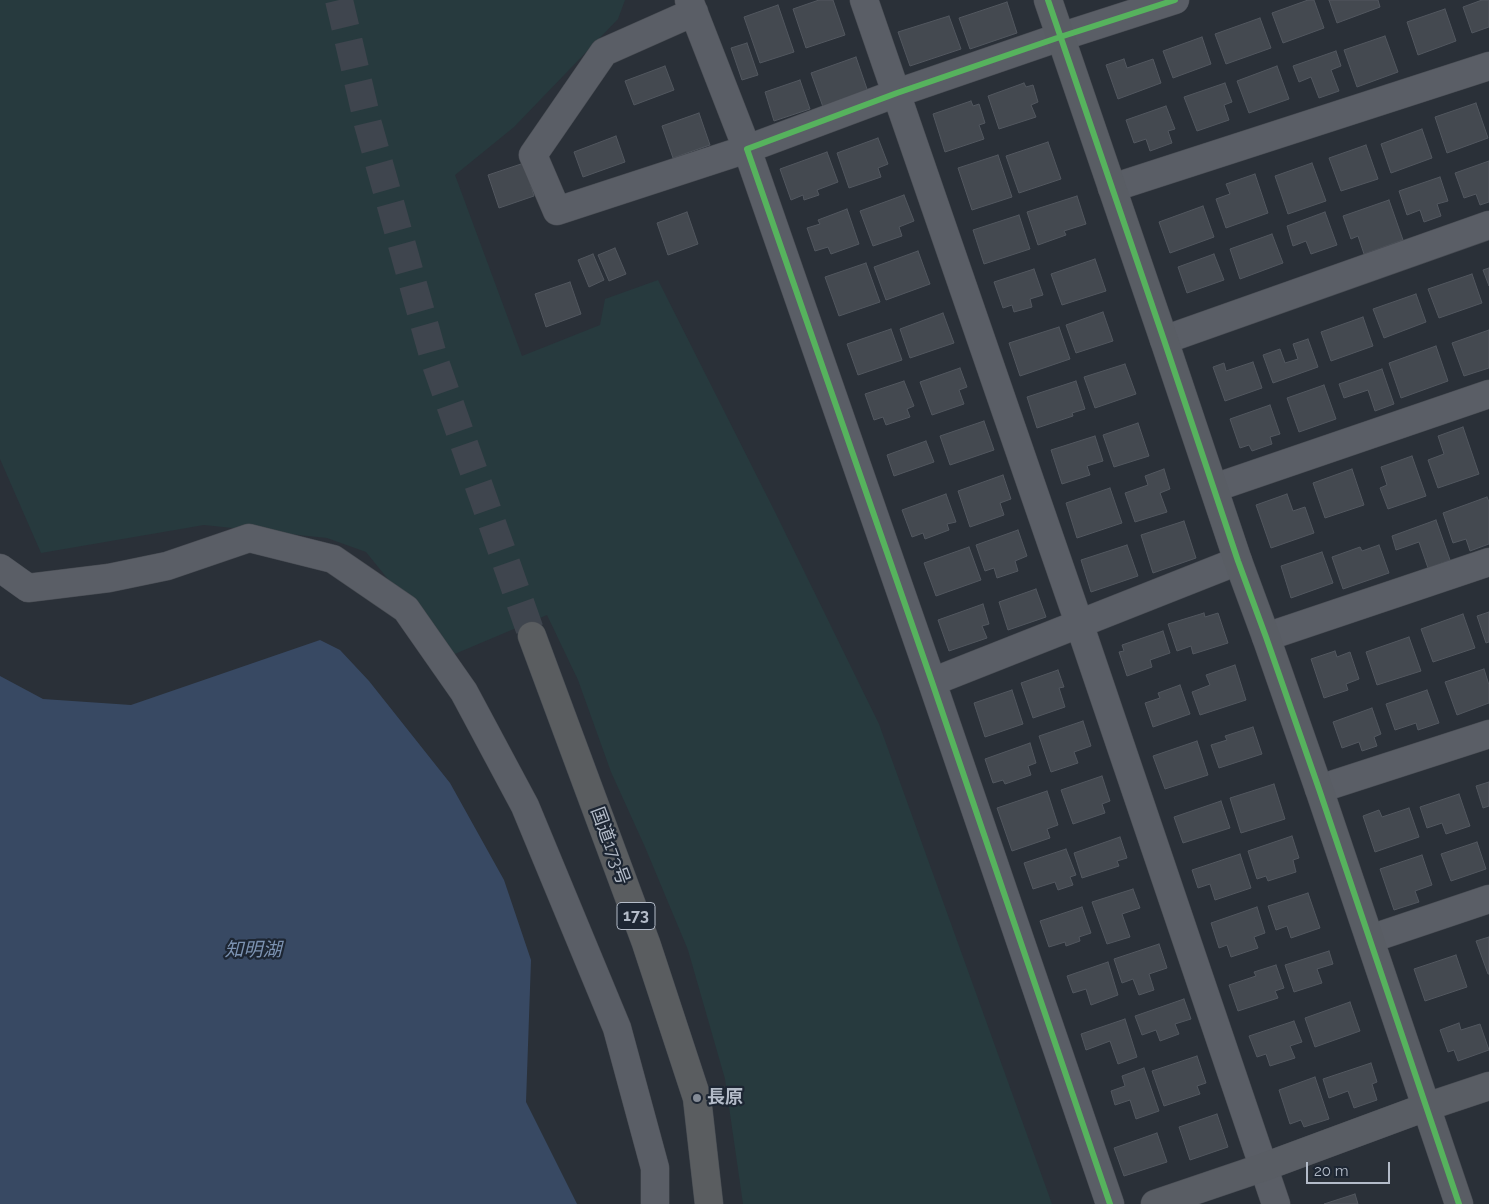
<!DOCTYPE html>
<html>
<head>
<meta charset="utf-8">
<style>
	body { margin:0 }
	#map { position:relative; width:1489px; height:1204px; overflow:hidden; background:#2a3038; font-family:Raleway,sans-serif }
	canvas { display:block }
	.scale { position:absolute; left:1306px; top:1162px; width:84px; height:22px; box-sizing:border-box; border:2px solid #b4bcc9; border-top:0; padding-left:6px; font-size:15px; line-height:18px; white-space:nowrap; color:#b4bcc9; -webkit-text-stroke:4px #1d2633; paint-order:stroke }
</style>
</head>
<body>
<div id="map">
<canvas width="1489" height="1204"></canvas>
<div class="scale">20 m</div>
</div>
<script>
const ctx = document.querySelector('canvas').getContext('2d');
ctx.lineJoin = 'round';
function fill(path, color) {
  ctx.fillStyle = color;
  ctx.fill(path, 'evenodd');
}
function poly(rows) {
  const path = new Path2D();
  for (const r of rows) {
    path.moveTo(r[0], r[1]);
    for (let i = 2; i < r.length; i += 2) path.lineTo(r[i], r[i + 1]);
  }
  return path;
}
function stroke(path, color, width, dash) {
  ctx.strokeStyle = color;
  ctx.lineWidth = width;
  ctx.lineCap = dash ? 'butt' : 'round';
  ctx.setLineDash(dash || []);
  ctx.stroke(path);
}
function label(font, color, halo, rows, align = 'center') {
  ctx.font = font + ' Raleway,"Noto Sans JP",sans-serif';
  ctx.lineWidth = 4.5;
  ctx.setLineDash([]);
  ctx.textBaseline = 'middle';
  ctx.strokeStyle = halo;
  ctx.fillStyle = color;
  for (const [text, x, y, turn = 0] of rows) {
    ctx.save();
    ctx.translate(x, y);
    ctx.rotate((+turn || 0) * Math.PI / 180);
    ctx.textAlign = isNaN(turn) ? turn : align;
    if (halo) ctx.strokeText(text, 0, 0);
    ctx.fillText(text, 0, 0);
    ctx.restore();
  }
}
const green = poly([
	[0,0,625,0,618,19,514,127,455,175,522,356,600,325,605,299,658,280,776,514,879,724,1052,1204,743,1204,725,1079,688,950,645,847,611,772,578,680,547,615,450,656,366,552,327,538,204,525,41,553,0,459]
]);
const water = poly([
	[320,640,340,650,369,681,450,783,504,880,531,960,526,1102,577,1204,0,1204,0,676,43,699,131,705]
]);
const building = poly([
	[819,0,833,0,845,35,806,48,793,9,819,0],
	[1308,0,1314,0,1324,28,1283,43,1272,13,1308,0],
	[1329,0,1378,0,1380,7,1337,23,1329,0],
	[1482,0,1489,0,1489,27,1472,33,1463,7,1482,0],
	[1007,2,1017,33,970,49,959,18,1007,2],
	[778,5,794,52,760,63,744,17,778,5],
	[1445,9,1456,41,1418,55,1407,22,1445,9],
	[949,16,961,49,910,66,898,32,949,16],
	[1260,18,1271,48,1226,64,1215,34,1260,18],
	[1385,36,1398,72,1357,87,1344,50,1385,36],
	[1202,37,1211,64,1173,78,1163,51,1202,37],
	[747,43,758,75,742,80,731,48,747,43],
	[1336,51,1341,66,1331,70,1339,91,1319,98,1311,77,1299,82,1293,66,1336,51],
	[856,57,868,92,823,107,811,73,856,57],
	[1124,59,1127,68,1153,59,1161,83,1118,99,1106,65,1124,59],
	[665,66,674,90,634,105,625,81,665,66],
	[1277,66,1289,99,1249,113,1237,81,1277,66],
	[800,80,810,109,774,121,765,92,800,80],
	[1024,83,1026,87,1033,85,1038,102,1031,105,1036,117,999,129,988,96,1024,83],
	[1225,83,1232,102,1224,105,1229,120,1197,131,1184,97,1225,83],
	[971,101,973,106,979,104,985,123,979,125,984,139,945,152,933,114,971,101],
	[1476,103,1488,138,1447,153,1435,117,1476,103],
	[1166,106,1175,129,1168,131,1172,143,1150,151,1146,139,1134,143,1126,120,1166,106],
	[699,113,710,145,673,158,662,126,699,113],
	[1422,129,1432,158,1391,173,1381,144,1422,129],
	[616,136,625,162,583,177,574,152,616,136],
	[878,138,888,164,878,168,881,177,849,188,837,153,878,138],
	[1048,142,1061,179,1019,193,1006,156,1048,142],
	[1366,145,1378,179,1341,191,1329,158,1366,145],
	[827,152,838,182,817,190,819,195,804,200,803,195,791,200,780,169,827,152],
	[998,155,1012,197,972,210,958,168,998,155],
	[1489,161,1489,202,1480,205,1476,194,1464,198,1455,173,1489,161],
	[524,163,534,196,499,208,488,175,524,163],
	[1312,163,1326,201,1288,214,1275,176,1312,163],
	[1255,174,1268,213,1226,228,1216,199,1230,194,1226,184,1255,174],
	[1440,177,1448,201,1437,204,1441,216,1424,222,1420,210,1407,215,1399,191,1440,177],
	[904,195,914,221,899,227,902,236,873,246,860,211,904,195],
	[1077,196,1086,224,1064,231,1066,235,1038,245,1027,212,1077,196],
	[1389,200,1403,240,1364,254,1358,236,1351,239,1343,216,1389,200],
	[1203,206,1214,237,1170,253,1159,222,1203,206],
	[847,209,859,244,831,254,828,247,815,251,807,228,820,224,818,220,847,209],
	[687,212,698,244,668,255,657,223,687,212],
	[1325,212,1337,245,1311,254,1306,241,1293,246,1287,226,1325,212],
	[1019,215,1030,249,984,264,973,230,1019,215],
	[1272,234,1283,263,1240,279,1230,249,1272,234],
	[615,248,626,274,609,281,598,255,615,248],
	[918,251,930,284,886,300,874,267,918,251],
	[593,254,604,280,589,287,578,260,593,254],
	[1214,254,1224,280,1187,293,1178,267,1214,254],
	[1095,259,1106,291,1062,305,1051,274,1095,259],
	[866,263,880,302,839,316,825,277,866,263],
	[1489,268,1489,286,1483,270,1489,268],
	[1034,269,1043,295,1030,299,1032,307,1014,312,1012,305,1003,308,994,282,1034,269],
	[1472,274,1482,303,1439,318,1428,289,1472,274],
	[570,282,581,314,546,327,535,294,570,282],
	[1416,294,1426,322,1384,338,1373,309,1416,294],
	[1103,312,1113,341,1076,353,1066,325,1103,312],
	[943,313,954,343,910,358,900,329,943,313],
	[1363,317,1373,346,1331,361,1321,332,1363,317],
	[1059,327,1070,359,1020,376,1009,343,1059,327],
	[891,329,902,360,858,375,847,344,891,329],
	[1489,330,1489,368,1464,376,1452,343,1489,330],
	[1308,339,1318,367,1273,383,1263,355,1280,349,1285,363,1298,359,1293,344,1308,339],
	[1436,346,1448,381,1401,398,1389,363,1436,346],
	[1253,362,1262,388,1225,401,1213,367,1224,363,1226,371,1253,362],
	[1125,364,1136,394,1095,408,1084,377,1125,364],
	[960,368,967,387,959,390,964,404,932,415,920,382,960,368],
	[1382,369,1394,404,1375,411,1368,390,1344,398,1339,384,1382,369],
	[904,381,914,406,907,409,910,417,886,425,883,417,874,420,865,394,904,381],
	[1076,381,1085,409,1072,413,1073,416,1037,428,1027,397,1076,381],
	[1324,385,1336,419,1299,432,1287,398,1324,385],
	[1270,405,1280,434,1270,437,1272,444,1252,451,1249,445,1240,448,1230,419,1270,405],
	[984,421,994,450,950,465,940,436,984,421],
	[1138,423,1149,456,1114,467,1103,435,1138,423],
	[1463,427,1479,474,1438,488,1428,460,1444,454,1438,436,1463,427],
	[1095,436,1103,461,1087,466,1090,475,1062,484,1051,450,1095,436],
	[926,441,934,462,894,476,887,455,926,441],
	[1412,456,1426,496,1388,509,1380,488,1387,485,1381,467,1412,456],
	[1164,469,1170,489,1160,493,1167,512,1135,522,1125,493,1148,485,1145,476,1164,469],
	[1352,469,1364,505,1325,518,1313,483,1352,469],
	[1003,475,1011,499,1000,503,1004,515,970,527,958,491,1003,475],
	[1110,488,1122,523,1077,538,1066,503,1110,488],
	[946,494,956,522,947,524,949,530,925,539,923,533,912,537,902,510,946,494],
	[1287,494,1293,511,1305,507,1314,533,1271,548,1256,505,1287,494],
	[1487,497,1489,502,1489,544,1470,551,1466,539,1453,543,1443,513,1487,497],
	[1436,520,1450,560,1428,568,1419,542,1396,550,1392,536,1436,520],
	[1184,521,1196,558,1153,573,1141,535,1184,521],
	[1018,530,1027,556,1015,561,1018,571,997,578,994,568,985,571,976,545,1018,530],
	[1127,545,1138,576,1091,592,1081,560,1127,545],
	[1379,545,1389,573,1343,589,1332,557,1360,547,1362,551,1379,545],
	[969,547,981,580,936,596,924,563,969,547],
	[1322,552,1333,583,1291,598,1281,566,1322,552],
	[1036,589,1046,617,1008,630,999,602,1036,589],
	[983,604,989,624,982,626,987,638,949,651,938,620,983,604],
	[1489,612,1489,642,1486,643,1477,616,1489,612],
	[1204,613,1205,617,1218,613,1228,643,1193,654,1191,646,1177,651,1168,624,1204,613],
	[1463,614,1475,648,1433,662,1421,629,1463,614],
	[1163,631,1170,653,1150,660,1152,667,1127,676,1119,652,1124,651,1122,645,1163,631],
	[1409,637,1421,671,1377,685,1366,652,1409,637],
	[1335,651,1337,657,1350,652,1359,679,1346,684,1348,690,1324,698,1311,659,1335,651],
	[1235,665,1246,700,1200,715,1192,692,1210,685,1206,675,1235,665],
	[1484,669,1489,685,1489,703,1457,715,1445,682,1484,669],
	[1058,670,1064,687,1059,688,1065,707,1033,718,1021,683,1058,670],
	[1180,685,1190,714,1153,727,1145,703,1160,698,1158,693,1180,685],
	[1012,690,1023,724,985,737,974,703,1012,690],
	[1427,690,1439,723,1418,730,1416,723,1395,730,1386,704,1427,690],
	[1372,708,1381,734,1374,737,1377,746,1362,751,1359,742,1342,748,1333,722,1372,708],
	[1083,721,1091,746,1074,752,1078,763,1051,772,1039,736,1083,721],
	[1253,727,1262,754,1219,768,1211,745,1227,740,1225,736,1253,727],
	[1197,741,1208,775,1165,789,1153,756,1197,741],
	[1030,743,1036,763,1028,766,1031,775,1005,784,1003,780,993,783,985,759,1030,743],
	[1102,776,1110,801,1102,804,1105,813,1073,824,1061,790,1102,776],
	[1489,782,1489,806,1483,808,1476,786,1489,782],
	[1274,784,1285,819,1241,833,1230,798,1274,784],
	[1047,791,1058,825,1047,829,1050,838,1012,851,997,808,1047,791],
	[1459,794,1470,826,1446,834,1442,823,1427,828,1420,807,1459,794],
	[1221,801,1230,828,1183,843,1174,817,1221,801],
	[1409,808,1419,837,1375,852,1363,816,1379,810,1382,817,1409,808],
	[1292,836,1299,858,1293,860,1296,872,1268,881,1266,876,1257,879,1248,851,1292,836],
	[1120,837,1127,858,1117,861,1119,866,1082,878,1074,853,1120,837],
	[1477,842,1486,869,1451,881,1441,854,1477,842],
	[1066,849,1076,875,1070,877,1073,885,1058,890,1055,882,1033,889,1024,863,1066,849],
	[1240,854,1251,888,1215,900,1210,884,1198,888,1192,870,1240,854],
	[1422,855,1432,885,1415,891,1419,902,1394,910,1380,869,1422,855],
	[1133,889,1140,908,1122,914,1130,937,1107,944,1092,902,1133,889],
	[1308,893,1320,928,1291,938,1287,926,1276,930,1268,906,1308,893],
	[1082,907,1091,933,1079,937,1080,941,1066,946,1065,942,1049,947,1040,921,1082,907],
	[1257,907,1265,933,1254,937,1258,948,1231,957,1227,945,1219,948,1211,923,1257,907],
	[1489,937,1489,974,1488,974,1476,941,1489,937],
	[1159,944,1167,968,1149,974,1154,990,1139,995,1133,979,1122,983,1114,959,1159,944],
	[1329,951,1333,964,1317,969,1322,983,1294,992,1285,965,1329,951],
	[1456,955,1467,987,1425,1001,1414,969,1456,955],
	[1108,962,1118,995,1091,1005,1086,989,1073,993,1067,976,1108,962],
	[1276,965,1284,988,1275,991,1278,998,1238,1011,1229,985,1256,976,1254,972,1276,965],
	[1184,999,1191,1019,1175,1024,1179,1034,1160,1041,1156,1030,1142,1035,1135,1016,1184,999],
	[1350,1002,1360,1031,1315,1047,1305,1018,1350,1002],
	[1125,1019,1137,1057,1118,1064,1110,1041,1086,1050,1081,1034,1125,1019],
	[1294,1021,1302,1042,1290,1046,1295,1058,1270,1066,1266,1054,1257,1057,1249,1036,1294,1021],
	[1459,1023,1461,1030,1480,1024,1489,1050,1458,1061,1454,1050,1448,1052,1440,1030,1459,1023],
	[1197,1056,1206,1083,1197,1086,1200,1094,1164,1106,1152,1071,1197,1056],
	[1371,1063,1377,1082,1372,1084,1377,1100,1354,1108,1348,1091,1329,1098,1323,1079,1371,1063],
	[1144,1068,1159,1111,1136,1119,1130,1100,1115,1105,1111,1091,1125,1086,1122,1076,1144,1068],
	[1315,1077,1329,1119,1304,1127,1301,1120,1290,1124,1279,1090,1315,1077],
	[1217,1114,1228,1147,1190,1160,1179,1127,1217,1114],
	[1157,1133,1167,1162,1124,1176,1114,1148,1157,1133],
	[1355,1194,1358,1204,1324,1204,1355,1194]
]);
const highwayTunnel = poly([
	[339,0,368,124,434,359,532,636]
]);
const street = poly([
	[689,0,747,149,557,211,533,155,604,52,694,12],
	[864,0,1079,623,1276,1204],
	[1112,188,1489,66],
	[1164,340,1489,225],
	[1214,488,1489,394],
	[0,568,28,588,109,578,167,566,249,538,333,559,406,609,464,692,525,806,617,1028,655,1168,655,1204],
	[1266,637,1489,562],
	[932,682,1238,561],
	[1319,789,1489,734],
	[1370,939,1489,899],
	[1110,1204,932,682,747,149,897,93,1060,37,1175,0]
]);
const secondary = poly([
	[1048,0,1164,340,1238,561,1266,637,1319,789,1459,1204],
	[1155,1204,1264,1167,1426,1107,1489,1086]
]);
const highway = poly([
	[532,636,646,943,697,1098,709,1204]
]);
const cycleway = poly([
	[1048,0,1164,340,1238,561,1266,637,1319,789,1459,1204],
	[1110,1204,932,682,747,149,897,93,1060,37,1175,0]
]);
const markers = [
	[697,1098,5,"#848b96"]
];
const shields = [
	[636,916,38]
];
const shieldNames = [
	["173",636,916]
];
const streetNames = [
	["国道173号",610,846,70]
];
const poiNames = [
	["長原",707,1098]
];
const waterNames = [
	["知明湖",253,950]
];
fill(green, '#273a3e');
fill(water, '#384963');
fill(building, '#444950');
stroke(building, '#52575f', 1);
stroke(highwayTunnel, '#3f454e', 28, [28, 14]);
stroke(street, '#484c53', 29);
stroke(secondary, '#484c53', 29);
stroke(highway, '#474c53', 29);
stroke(street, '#5a5e66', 28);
stroke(secondary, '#595d64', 28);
stroke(highway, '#5a5d60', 28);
stroke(cycleway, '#56b35d', 6);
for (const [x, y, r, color] of markers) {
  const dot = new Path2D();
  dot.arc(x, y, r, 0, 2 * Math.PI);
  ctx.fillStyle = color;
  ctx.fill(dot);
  stroke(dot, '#1d2633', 2);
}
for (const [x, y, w] of shields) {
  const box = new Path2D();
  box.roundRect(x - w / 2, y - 13.5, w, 27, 4);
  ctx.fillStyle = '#1d2633';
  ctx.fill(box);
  stroke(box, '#b4bcc9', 1);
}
label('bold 16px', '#b4bcc9', null, shieldNames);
label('18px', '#b4bcc9', '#1d2633', streetNames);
label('bold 18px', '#b4bcc9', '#1d2633', poiNames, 'left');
label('italic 19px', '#7c92b1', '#1d2633', waterNames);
</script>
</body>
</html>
